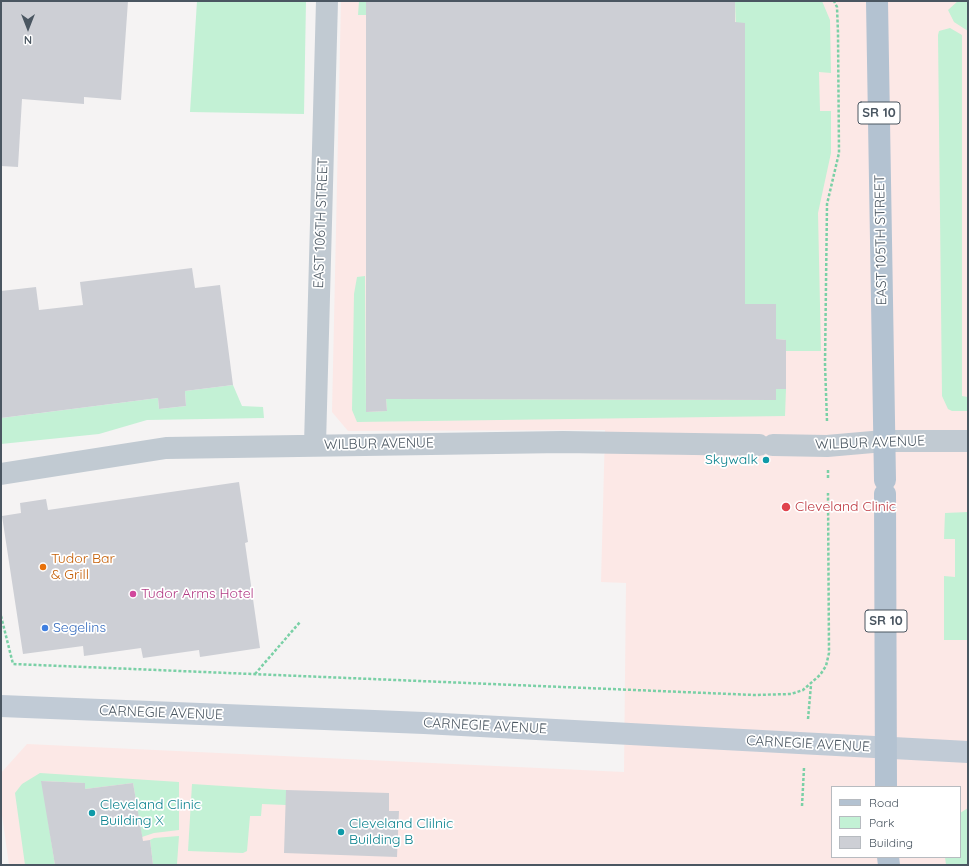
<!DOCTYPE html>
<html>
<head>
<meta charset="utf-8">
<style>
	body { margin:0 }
	#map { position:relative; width:969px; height:866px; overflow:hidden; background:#f5f3f3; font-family:Quicksand,sans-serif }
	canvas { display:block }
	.frame { position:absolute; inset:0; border:2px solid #4a5661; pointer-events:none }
	.legend { position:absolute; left:831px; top:786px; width:130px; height:72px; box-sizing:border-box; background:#fff; border:1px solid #b7bbc0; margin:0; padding:5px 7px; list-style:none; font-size:12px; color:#4a5661 }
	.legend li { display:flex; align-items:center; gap:8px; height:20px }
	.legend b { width:20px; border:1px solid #b7bbc0 }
	.north { position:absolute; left:8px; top:8px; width:40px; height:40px; -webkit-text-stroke:3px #fff; paint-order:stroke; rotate:180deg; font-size:11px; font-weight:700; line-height:16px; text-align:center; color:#4a5661 }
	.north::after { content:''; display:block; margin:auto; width:14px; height:18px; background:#4a5661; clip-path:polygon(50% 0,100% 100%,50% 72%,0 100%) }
</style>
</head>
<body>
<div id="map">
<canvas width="969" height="866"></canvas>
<div class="frame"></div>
<ul class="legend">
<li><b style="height:5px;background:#b3c2d1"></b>Road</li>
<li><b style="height:11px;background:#c3f1d5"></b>Park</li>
<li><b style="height:11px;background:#cdcfd5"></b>Building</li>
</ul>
<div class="north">N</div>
</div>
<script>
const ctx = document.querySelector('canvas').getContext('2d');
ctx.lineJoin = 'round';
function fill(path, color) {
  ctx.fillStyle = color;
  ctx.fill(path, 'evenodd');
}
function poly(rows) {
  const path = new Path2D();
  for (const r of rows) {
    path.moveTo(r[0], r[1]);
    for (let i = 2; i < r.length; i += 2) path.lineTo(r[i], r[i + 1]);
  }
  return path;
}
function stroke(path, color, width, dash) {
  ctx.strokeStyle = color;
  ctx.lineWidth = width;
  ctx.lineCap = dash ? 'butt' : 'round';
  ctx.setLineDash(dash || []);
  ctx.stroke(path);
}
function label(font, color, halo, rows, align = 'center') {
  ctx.font = font + ' Quicksand,sans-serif';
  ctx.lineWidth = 3.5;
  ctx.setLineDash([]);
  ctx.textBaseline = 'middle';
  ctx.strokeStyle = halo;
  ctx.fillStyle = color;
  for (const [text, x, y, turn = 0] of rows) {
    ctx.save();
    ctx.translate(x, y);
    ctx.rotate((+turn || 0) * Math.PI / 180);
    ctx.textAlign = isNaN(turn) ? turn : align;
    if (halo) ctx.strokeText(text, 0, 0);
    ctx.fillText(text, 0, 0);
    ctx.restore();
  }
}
const medical = poly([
	[341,1,968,1,968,865,9,865,1,808,1,773,27,744,624,772,626,583,601,582,605,430,348,431,332,412],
	[832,787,960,787,960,857,832,857]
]);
const green = poly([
	[197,1,306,1,304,114,190,112],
	[359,1,366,1,366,15,358,15],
	[735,1,822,1,830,20,831,73,819,72,820,111,831,111,831,153,818,213,821,351,786,351,786,340,776,339,776,304,745,304],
	[958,1,968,1,968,31,954,22,948,10],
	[950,28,962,35,962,396,968,397,968,411,952,411,948,409,942,396,938,35,939,31],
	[365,276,366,412,387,411,386,399,776,400,776,389,786,389,785,416,357,422,352,410,354,294,357,277],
	[233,385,242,406,263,407,264,418,147,420,99,434,1,444,1,418,158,398,159,409,186,406,185,391],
	[968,512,968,640,944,640,944,576,955,577,955,539,944,539,945,513],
	[40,773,179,782,179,830,154,833,142,837,133,783,85,789,84,783,42,781,55,865,25,865,15,793,22,784],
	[192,784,286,790,286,805,262,804,261,816,250,816,247,851,243,853,188,851],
	[968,808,968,865,946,865,945,857,960,857,960,813],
	[179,836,177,864,153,865,150,840,154,838]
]);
const building = poly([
	[1,1,128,1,121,100,84,97,84,104,22,99,18,167,1,166],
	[366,1,735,1,735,22,745,23,745,304,776,304,776,339,786,340,786,389,776,389,776,400,386,399,387,411,366,412],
	[192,268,195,288,220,285,233,385,185,391,186,406,159,409,158,398,1,418,1,291,36,287,39,310,83,305,80,282],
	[239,482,248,542,245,543,260,648,200,657,199,650,143,658,141,648,84,656,83,646,23,654,2,516,21,513,20,503,46,499,48,510],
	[41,781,85,783,85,789,133,783,143,841,150,840,153,865,55,865],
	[286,790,389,793,389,811,399,811,397,857,284,853]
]);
const path = poly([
	[827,421,825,364,827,204,839,153,838,33,837,7,834,1],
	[828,470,828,479],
	[1,616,13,664,754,695,791,694,803,690,820,675,826,666,829,653,828,493],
	[255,674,300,622],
	[808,719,811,685],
	[802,806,804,768]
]);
const street = poly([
	[315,444,327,1],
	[773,445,827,446,884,441,968,441],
	[1,474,166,448,563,442,759,445]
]);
const secondary = poly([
	[1,706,424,723,968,752]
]);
const primary = poly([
	[877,1,885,480],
	[885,494,886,787],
	[888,857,889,865]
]);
const markers = [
	[766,460,4,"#0f9aa8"],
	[786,507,5,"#e0444e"],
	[43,567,4,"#e8710a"],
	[133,594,4,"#d1479c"],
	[45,628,4,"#3f7fe0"],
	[92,813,4,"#0f9aa8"],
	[341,832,4,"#0f9aa8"]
];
const shields = [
	[879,113,42],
	[886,621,42]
];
const shieldNames = [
	["SR 10",879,113],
	["SR 10",886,621]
];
const streetNames = [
	["EAST 106TH STREET",321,223,-88],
	["EAST 105TH STREET",881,240,-91],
	["WILBUR AVENUE",870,443,-2],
	["WILBUR AVENUE",379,444,-1],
	["CARNEGIE AVENUE",161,713,2],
	["CARNEGIE AVENUE",485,726,3],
	["CARNEGIE AVENUE",808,744,3]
];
const cultureNames = [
	["Skywalk",758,460,"right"],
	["Cleveland Clinic",100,805],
	["Building X",100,821],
	["Cleveland Clilnic",349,824],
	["Building B",349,840]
];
const healthNames = [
	["Cleveland Clinic",795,507]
];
const foodNames = [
	["Tudor Bar",51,559],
	["& Grill",51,575]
];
const hotelNames = [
	["Tudor Arms Hotel",141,594]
];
const shopNames = [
	["Segelins",53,628]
];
fill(medical, '#fce8e6');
fill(green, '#c3f1d5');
fill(building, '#cdcfd5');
stroke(path, '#7ad0a6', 2.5, [3, 2]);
stroke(street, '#c1cad2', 22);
stroke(secondary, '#c1cbd6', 22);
stroke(primary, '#b3c2d1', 22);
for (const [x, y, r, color] of markers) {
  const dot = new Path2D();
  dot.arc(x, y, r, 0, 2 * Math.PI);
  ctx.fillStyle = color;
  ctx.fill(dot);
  stroke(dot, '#fff', 1.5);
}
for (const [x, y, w] of shields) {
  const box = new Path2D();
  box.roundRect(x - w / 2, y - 11, w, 22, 3);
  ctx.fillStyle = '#fff';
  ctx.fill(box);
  stroke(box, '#4a5661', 1);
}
label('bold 13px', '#4a5661', null, shieldNames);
label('14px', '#4a5661', '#fff', streetNames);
label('14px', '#0d838f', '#fff', cultureNames, 'left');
label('14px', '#be3a42', '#fff', healthNames, 'left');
label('14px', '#c56008', '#fff', foodNames, 'left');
label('14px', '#b23c85', '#fff', hotelNames, 'left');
label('14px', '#366cbe', '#fff', shopNames, 'left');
</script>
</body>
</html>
